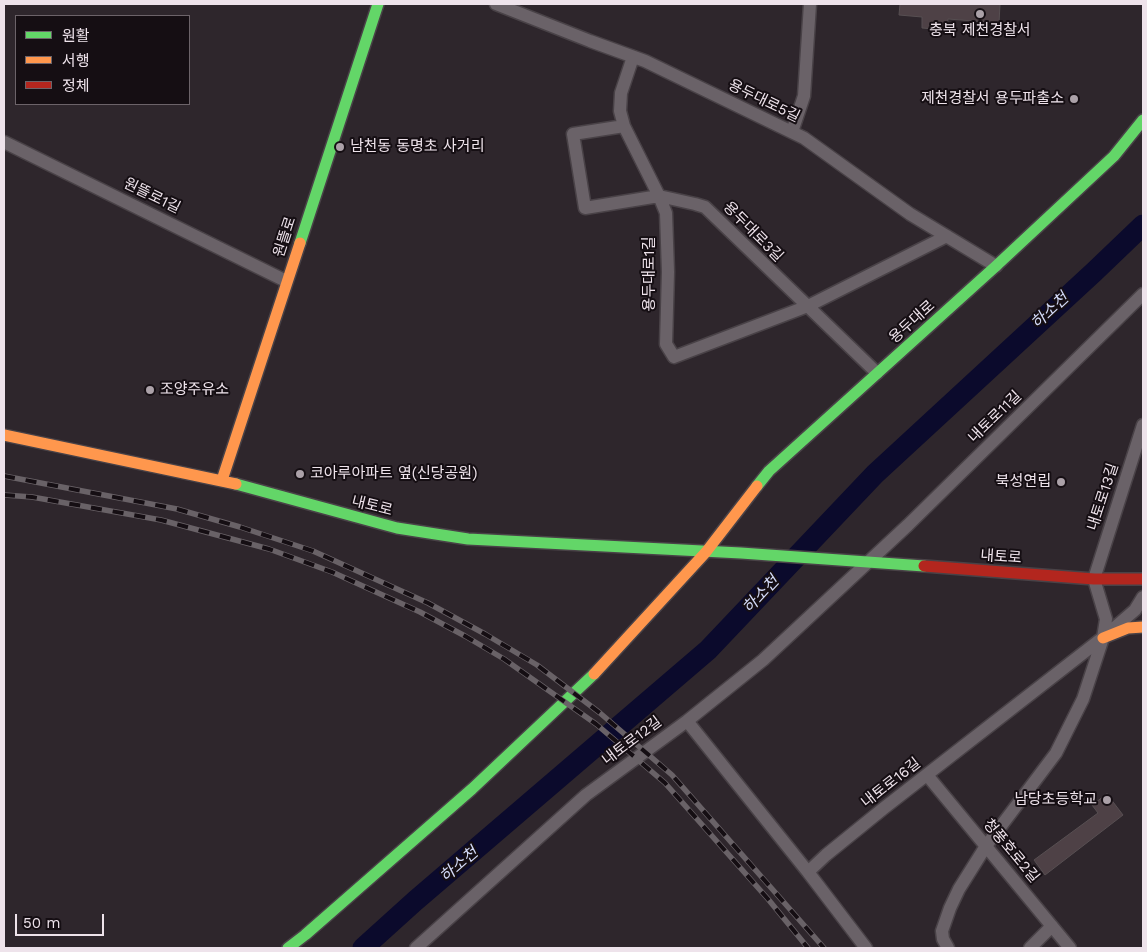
<!DOCTYPE html>
<html>
<head>
<meta charset="utf-8">
<style>
	body { margin:0 }
	#map { position:relative; width:1147px; height:952px; overflow:hidden; background:#2e262c; font-family:"Work Sans","Noto Sans KR",sans-serif }
	canvas { display:block }
	.frame { position:absolute; inset:0; border:5px solid #eee3eb; pointer-events:none }
	.legend { position:absolute; left:15px; top:15px; width:175px; height:90px; box-sizing:border-box; background:#150e13; border:1px solid #6c6369; margin:0; padding:6px 9px; list-style:none; font-size:15px; color:#eee3eb }
	.legend li { display:flex; align-items:center; gap:10px; height:25px }
	.legend b { width:25px; border:1px solid #6c6369 }
	.scale { position:absolute; left:15px; top:914px; width:89px; height:22px; box-sizing:border-box; border:2px solid #eee3eb; border-top:0; padding-left:6px; font-size:15px; line-height:18px; white-space:nowrap; color:#eee3eb; -webkit-text-stroke:4px #150e13; paint-order:stroke }
</style>
</head>
<body>
<div id="map">
<canvas width="1147" height="952"></canvas>
<div class="frame"></div>
<ul class="legend">
<li><b style="height:6px;background:#63d668"></b>원활</li>
<li><b style="height:6px;background:#ff974d"></b>서행</li>
<li><b style="height:6px;background:#b3261e"></b>정체</li>
</ul>
<div class="scale">50 m</div>
</div>
<script>
const ctx = document.querySelector('canvas').getContext('2d');
ctx.lineJoin = 'round';
function poly(rows) {
  const path = new Path2D();
  for (const r of rows) {
    path.moveTo(r[0], r[1]);
    for (let i = 2; i < r.length; i += 2) path.lineTo(r[i], r[i + 1]);
  }
  return path;
}
function stroke(path, color, width, dash) {
  ctx.strokeStyle = color;
  ctx.lineWidth = width;
  ctx.lineCap = dash ? 'butt' : 'round';
  ctx.setLineDash(dash || []);
  ctx.stroke(path);
}
function fill(path, color) {
  ctx.fillStyle = color;
  ctx.fill(path, 'evenodd');
}
function label(font, color, halo, rows, align = 'center') {
  ctx.font = font + ' "Work Sans","Noto Sans KR",sans-serif';
  ctx.lineWidth = 4;
  ctx.setLineDash([]);
  ctx.textBaseline = 'middle';
  ctx.strokeStyle = halo;
  ctx.fillStyle = color;
  for (const [text, x, y, turn = 0] of rows) {
    ctx.save();
    ctx.translate(x, y);
    ctx.rotate((+turn || 0) * Math.PI / 180);
    ctx.textAlign = isNaN(turn) ? turn : align;
    if (halo) ctx.strokeText(text, 0, 0);
    ctx.fillText(text, 0, 0);
    ctx.restore();
  }
}
const river = poly([
	[363,948,415,901,708,650,875,474,1094,272,1143,225]
]);
const building = poly([
	[900,4,1000,4,999,23,948,19,947,30,922,28,922,17,899,15,900,4],
	[1107,794,1123,815,1045,875,1034,860,1098,813,1092,805,1107,794]
]);
const street = poly([
	[496,4,590,41,645,61,804,138,910,214,996,266],
	[633,57,621,93,620,111,624,126,659,196,666,213,668,272,666,344,674,357,808,306,947,236],
	[624,126,573,134,585,208,659,196,695,204,705,207,877,373],
	[792,132,804,96,810,4],
	[4,142,286,281],
	[687,721,808,872,826,855,884,808,1105,636,1135,610,1143,597],
	[927,775,1070,948],
	[808,872,866,948],
	[416,948,586,795,687,721,763,660,908,525,1143,294],
	[948,948,943,939,942,931,950,908,959,889,986,846,1056,753,1083,699,1103,638,1106,619,1094,579,1143,425],
	[1030,948,1052,926]
]);
const fast = poly([
	[300,243,378,4],
	[236,484,397,528,468,539,741,553,924,566],
	[757,486,769,471,996,266,1114,156,1143,120],
	[288,948,305,935,472,789,594,674]
]);
const slow = poly([
	[4,435,236,484],
	[222,480,300,243],
	[1103,638,1128,628,1143,627],
	[594,674,706,552,757,486]
]);
const jam = poly([
	[924,566,1094,579,1143,579]
]);
const rail = poly([
	[4,476,177,509,240,527,313,551,428,603,485,634,537,665,600,713,672,775,824,948],
	[4,495,32,497,161,520,269,549,332,572,420,612,465,636,504,659,596,724,665,783,768,899,808,948]
]);
const markers = [
	[980,14,5,"#aba1a8"],
	[1074,99,5,"#aba1a8"],
	[340,147,5,"#aba1a8"],
	[150,390,5,"#aba1a8"],
	[300,474,5,"#aba1a8"],
	[1061,482,5,"#aba1a8"],
	[1107,800,5,"#aba1a8"]
];
const poiNames = [
	["충북 제천경찰서",980,31,"center"],
	["제천경찰서 용두파출소",1064,99],
	["남천동 동명초 사거리",350,147,"left"],
	["조양주유소",160,390,"left"],
	["코아루아파트 옆(신당공원)",310,474,"left"],
	["북성연립",1051,482],
	["남당초등학교",1097,800]
];
const streetNames = [
	["용두대로5길",764,101,26],
	["원뜰로1길",152,196,26],
	["용두대로3길",753,232,45],
	["원뜰로",285,237,-72],
	["용두대로1길",650,274,-90],
	["용두대로",912,322,-42],
	["내토로11길",995,417,-44],
	["내토로13길",1103,497,-72],
	["내토로",372,506,14],
	["내토로",1001,557,4],
	["내토로12길",632,741,-37],
	["내토로16길",891,783,-38],
	["청풍호로2길",1011,851,50]
];
const waterNames = [
	["하소천",1050,311,-43],
	["하소천",761,595,-47],
	["하소천",459,865,-41]
];
stroke(river, '#0b0a2c', 21);
fill(building, '#4e4146');
stroke(building, '#574f52', 1);
stroke(street, '#494247', 15);
stroke(fast, '#494247', 14);
stroke(slow, '#494247', 14);
stroke(jam, '#494247', 14);
stroke(street, '#6a6268', 12);
stroke(fast, '#63d668', 11);
stroke(slow, '#ff974d', 11);
stroke(jam, '#b3261e', 11);
stroke(rail, '#696267', 5.5);
stroke(rail, '#150e13', 4, [11]);
for (const [x, y, r, color] of markers) {
  const dot = new Path2D();
  dot.arc(x, y, r, 0, 2 * Math.PI);
  ctx.fillStyle = color;
  ctx.fill(dot);
  stroke(dot, '#150e13', 2);
}
label('15px', '#eee3eb', '#150e13', poiNames, 'right');
label('15px', '#eee3eb', '#150e13', streetNames);
label('italic 16px', '#d4dbf9', '#150e13', waterNames);
</script>
</body>
</html>
